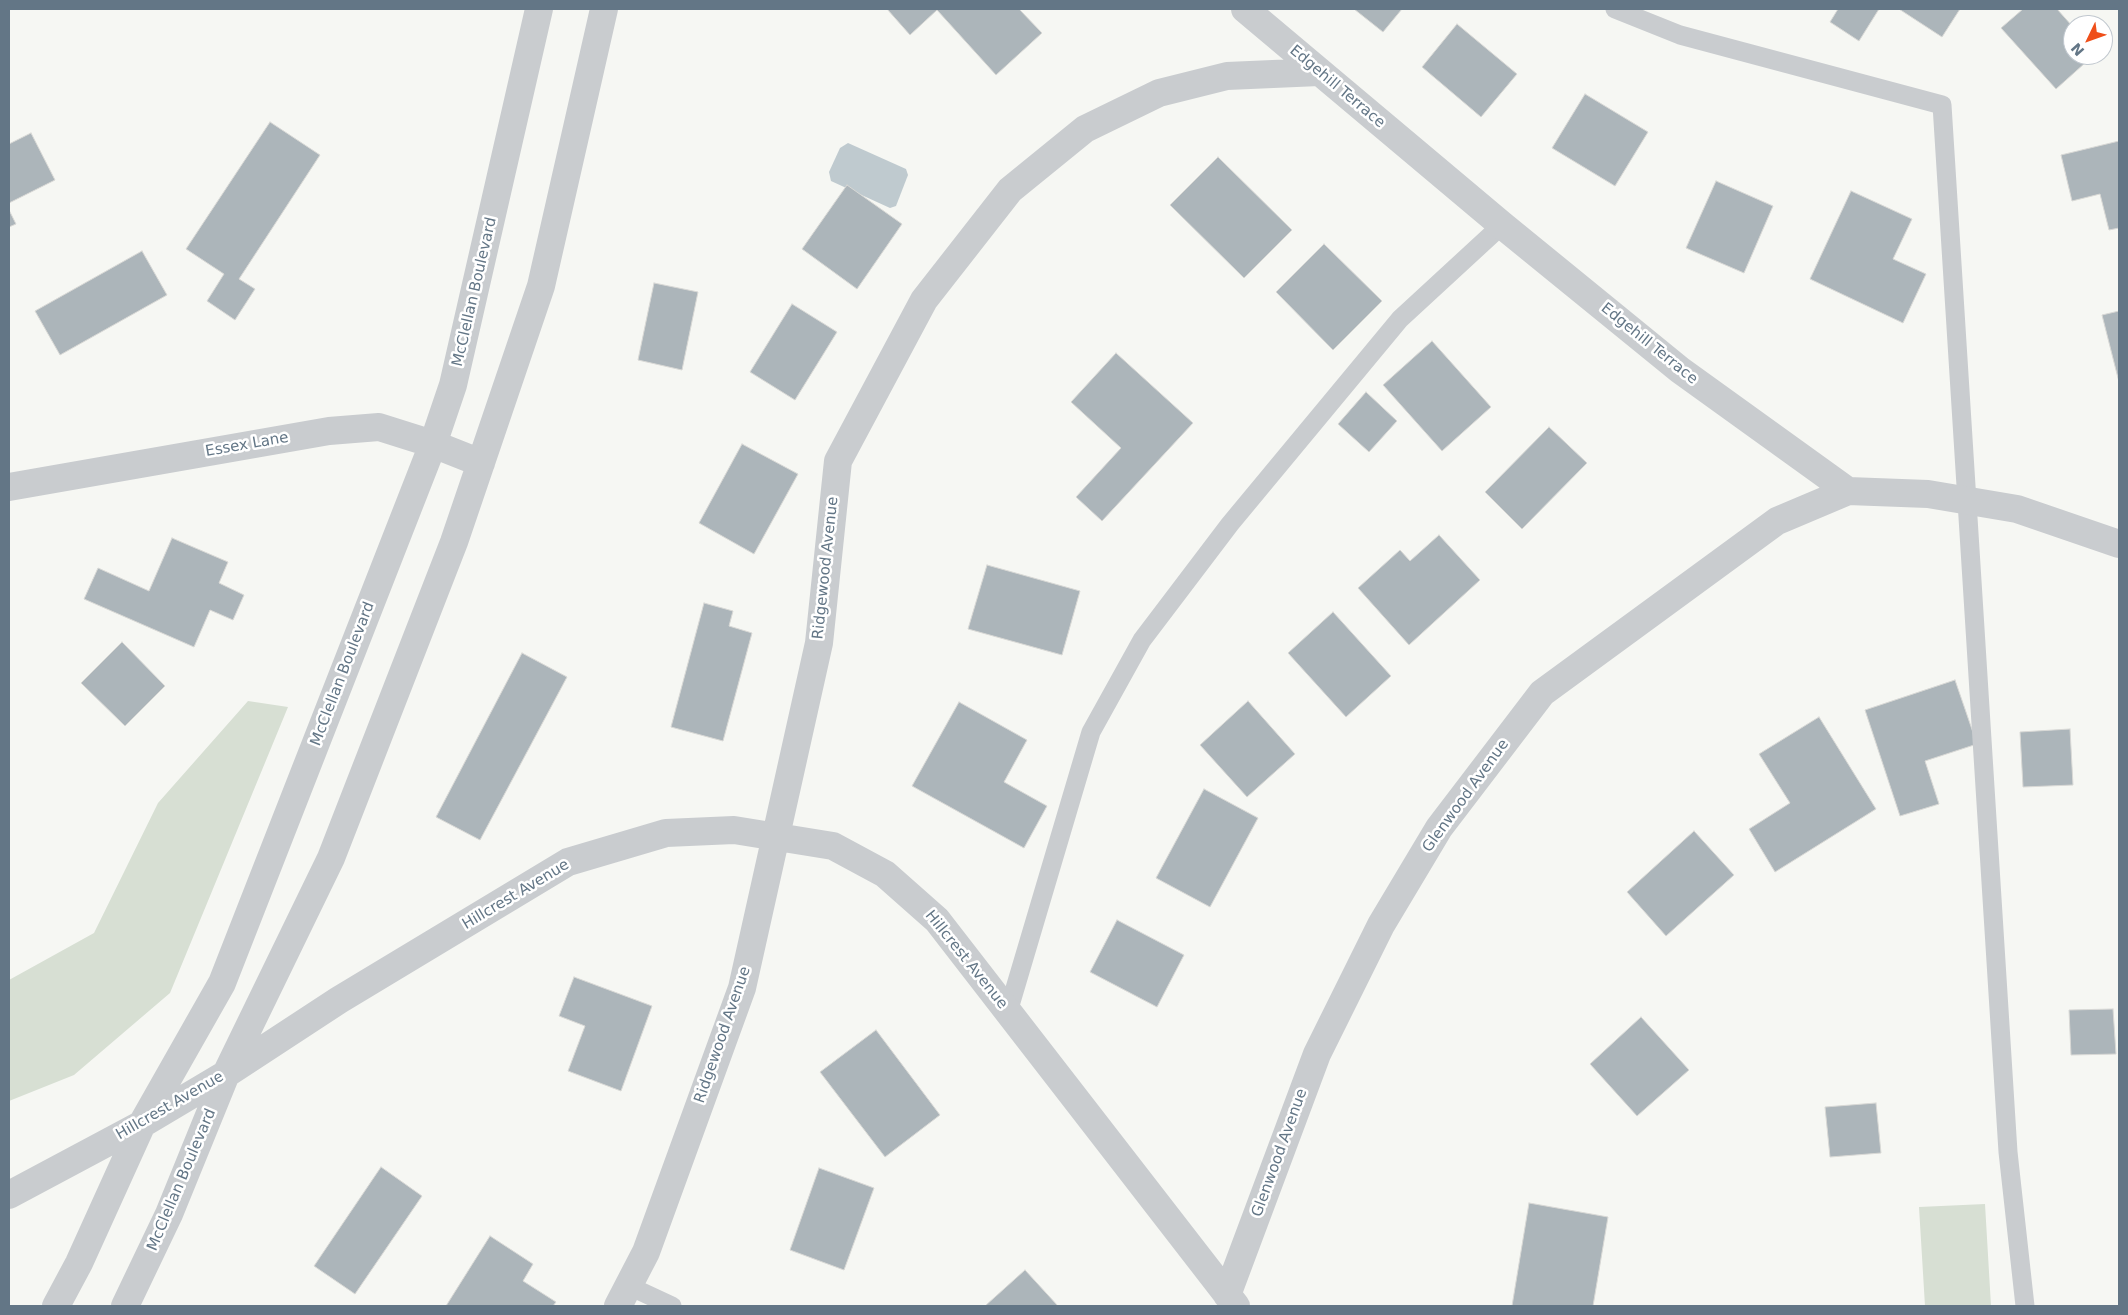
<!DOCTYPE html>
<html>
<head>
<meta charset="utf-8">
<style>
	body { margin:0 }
	#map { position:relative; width:2128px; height:1315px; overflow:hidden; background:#f6f7f3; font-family:"DejaVu Sans",sans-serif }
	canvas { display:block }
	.frame { position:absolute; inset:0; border:10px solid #637686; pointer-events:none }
	.north { position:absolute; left:2063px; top:15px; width:50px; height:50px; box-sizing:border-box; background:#fff; border:1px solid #c1c8cf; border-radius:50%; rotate:228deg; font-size:14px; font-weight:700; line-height:20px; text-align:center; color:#637686 }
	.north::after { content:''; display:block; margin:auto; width:18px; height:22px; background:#ef4f1a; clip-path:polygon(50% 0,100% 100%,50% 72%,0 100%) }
</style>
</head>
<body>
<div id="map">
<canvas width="2128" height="1315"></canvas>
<div class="frame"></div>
<div class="north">N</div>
</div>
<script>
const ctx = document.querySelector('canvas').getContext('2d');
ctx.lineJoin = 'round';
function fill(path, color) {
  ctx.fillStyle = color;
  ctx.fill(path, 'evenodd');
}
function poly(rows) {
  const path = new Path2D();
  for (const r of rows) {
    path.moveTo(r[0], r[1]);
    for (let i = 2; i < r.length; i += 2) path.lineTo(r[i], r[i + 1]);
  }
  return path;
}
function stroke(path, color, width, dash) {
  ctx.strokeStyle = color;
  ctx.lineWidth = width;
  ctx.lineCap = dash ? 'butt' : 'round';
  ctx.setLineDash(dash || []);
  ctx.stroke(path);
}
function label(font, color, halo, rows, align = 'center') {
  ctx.font = font + ' "DejaVu Sans",sans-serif';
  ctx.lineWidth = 5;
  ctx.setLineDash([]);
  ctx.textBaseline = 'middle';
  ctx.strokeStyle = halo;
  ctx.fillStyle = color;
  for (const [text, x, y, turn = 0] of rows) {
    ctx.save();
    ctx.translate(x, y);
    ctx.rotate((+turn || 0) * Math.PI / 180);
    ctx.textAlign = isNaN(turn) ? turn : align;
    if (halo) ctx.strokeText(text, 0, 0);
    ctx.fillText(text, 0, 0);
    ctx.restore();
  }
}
const green = poly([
	[248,701,288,707,170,993,74,1075,9,1101,9,980,94,933,158,803],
	[1985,1204,1991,1306,1925,1306,1919,1207]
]);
const water = poly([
	[848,143,906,169,908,175,896,206,890,208,831,181,829,172,840,148]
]);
const building = poly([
	[887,9,1019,9,1042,33,996,75,937,10,910,35,887,9],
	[1354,9,1402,9,1383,32,1354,9],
	[1838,9,1879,9,1859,41,1830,22,1838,9],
	[1899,9,1960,9,1942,37,1899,9],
	[2023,9,2057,9,2073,27,2073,55,2094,55,2056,89,2001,28,2023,9],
	[1457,24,1517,74,1481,117,1422,67,1457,24],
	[1585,94,1648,132,1615,186,1552,148,1585,94],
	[270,122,320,155,239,279,255,289,235,320,207,301,224,274,186,249,270,122],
	[31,133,55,180,9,203,9,144,31,133],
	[2119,141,2119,228,2109,230,2100,194,2072,201,2061,155,2119,141],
	[1218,157,1292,230,1244,278,1170,205,1218,157],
	[1716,181,1773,206,1744,273,1686,248,1716,181],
	[847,185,902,224,857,289,802,249,847,185],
	[1851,191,1912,219,1893,259,1926,274,1903,323,1810,279,1851,191],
	[9,210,16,224,9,227,9,210],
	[1324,244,1382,301,1333,350,1276,292,1324,244],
	[142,251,167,295,60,355,35,311,142,251],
	[654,283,698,292,682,370,638,360,654,283],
	[792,304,837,332,795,400,750,372,792,304],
	[2119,311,2119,382,2102,315,2119,311],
	[1432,341,1491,407,1442,451,1383,385,1432,341],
	[1116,353,1193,423,1102,521,1076,497,1121,448,1071,402,1116,353],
	[1366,392,1397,421,1369,452,1338,424,1366,392],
	[1549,427,1587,463,1522,529,1485,492,1549,427],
	[742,444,798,474,754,554,699,523,742,444],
	[1439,535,1480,580,1409,645,1358,588,1400,550,1410,561,1439,535],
	[172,538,228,562,219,583,244,595,233,620,210,610,194,647,84,599,98,568,149,591,172,538],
	[987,565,1080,591,1062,655,968,629,987,565],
	[704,603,733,611,729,626,752,633,723,741,671,727,704,603],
	[1333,612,1391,676,1346,717,1288,653,1333,612],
	[122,642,165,686,125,726,81,683,122,642],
	[522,653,567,677,480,840,436,817,522,653],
	[1955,680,1977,744,1925,761,1939,804,1900,816,1865,710,1955,680],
	[1248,701,1295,754,1247,797,1200,745,1248,701],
	[959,702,1027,740,1004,782,1047,806,1024,848,912,786,959,702],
	[1819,717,1876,809,1775,872,1749,829,1790,803,1759,754,1819,717],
	[2070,729,2073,785,2023,787,2020,732,2070,729],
	[1204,789,1258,818,1210,907,1156,878,1204,789],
	[1694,831,1734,875,1666,936,1627,892,1694,831],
	[1117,920,1184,955,1157,1007,1090,972,1117,920],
	[574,977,652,1006,621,1091,568,1071,585,1026,559,1016,574,977],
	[2113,1009,2116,1054,2071,1055,2069,1010,2113,1009],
	[1641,1017,1689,1070,1637,1116,1590,1064,1641,1017],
	[876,1030,940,1115,885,1157,820,1072,876,1030],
	[1876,1103,1881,1153,1830,1157,1825,1107,1876,1103],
	[381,1167,422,1196,355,1294,314,1266,381,1167],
	[819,1168,874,1188,844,1270,790,1250,819,1168],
	[1529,1203,1608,1217,1593,1306,1512,1306,1529,1203],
	[490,1236,533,1264,523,1281,556,1302,553,1306,446,1306,490,1236],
	[1025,1270,1058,1306,985,1306,1025,1270]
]);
const lane = poly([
	[1615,9,1680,35,1942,105,2008,1152,2025,1306],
	[1008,1012,1091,732,1142,640,1230,524,1400,319,1502,225],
	[629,1286,672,1306]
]);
const street = poly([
	[1245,9,1502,225,1680,370,1848,491,1928,494,2017,509,2119,544],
	[9,487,329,431,379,427,433,444,481,463],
	[9,1195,142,1124,226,1074,339,1000,568,862,666,833,734,830,833,846,885,874,937,920,1236,1306],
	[1227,1295,1317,1054,1381,925,1439,828,1542,693,1777,521,1848,491],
	[56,1306,79,1263,142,1124,222,983,433,444,453,385,539,9],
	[125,1306,169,1214,226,1074,331,858,454,542,541,286,604,9],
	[618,1306,646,1252,742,988,819,643,838,461,924,300,1010,190,1085,129,1159,93,1227,76,1319,72]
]);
const streetNames = [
	["Edgehill Terrace",1337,87,40],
	["McClellan Boulevard",475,292,-77],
	["Edgehill Terrace",1649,344,39],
	["Essex Lane",247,445,-10],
	["Ridgewood Avenue",826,568,-84],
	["McClellan Boulevard",343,674,-69],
	["Glenwood Avenue",1466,796,-54],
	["Hillcrest Avenue",516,895,-31],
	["Hillcrest Avenue",966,960,51],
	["Ridgewood Avenue",723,1035,-71],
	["Hillcrest Avenue",170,1106,-30],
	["Glenwood Avenue",1280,1153,-70],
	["McClellan Boulevard",182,1180,-67]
];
fill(green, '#d7dfd3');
fill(water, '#bfcacf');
fill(building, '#acb5ba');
stroke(building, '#d8d8d5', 1);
stroke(lane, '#c9cccf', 19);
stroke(street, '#c9cccf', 28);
label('15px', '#637686', '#fff', streetNames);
</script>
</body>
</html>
